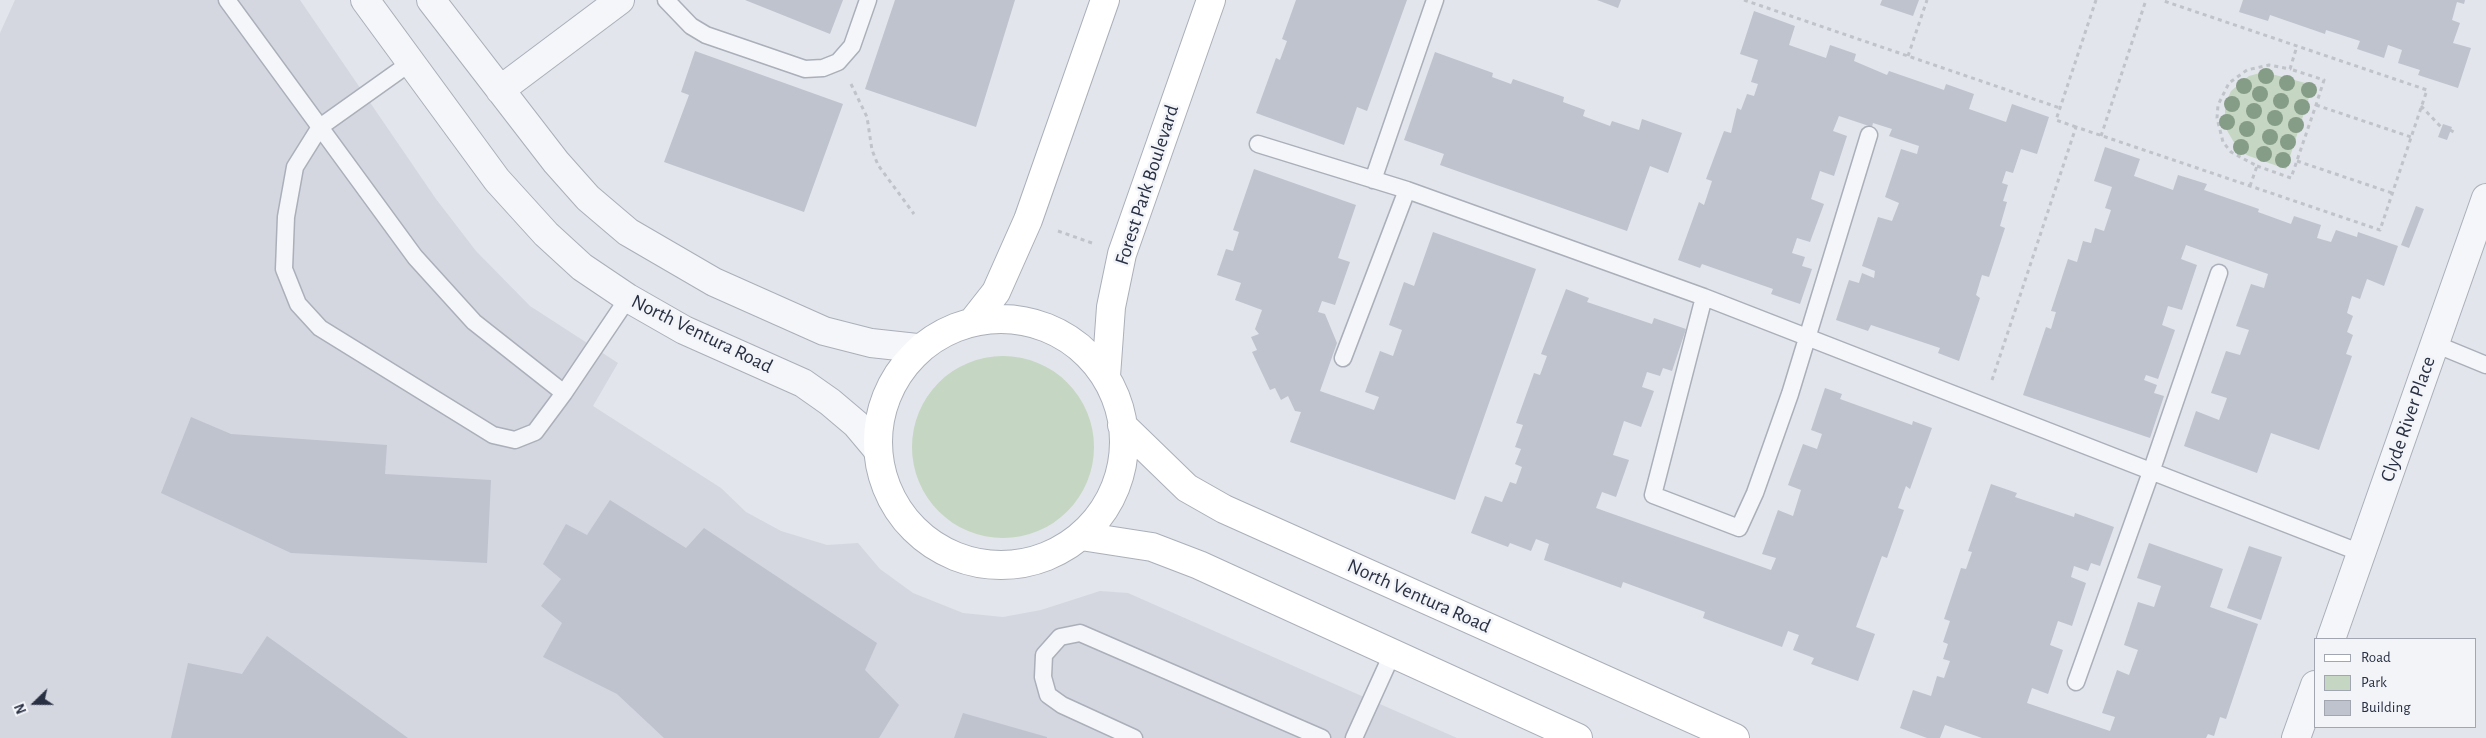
<!DOCTYPE html>
<html>
<head>
<meta charset="utf-8">
<style>
	body { margin:0 }
	#map { position:relative; width:2486px; height:738px; overflow:hidden; background:#e2e5eb; font-family:"Alegreya Sans",sans-serif }
	canvas { display:block }
	.legend { position:absolute; left:2314px; top:638px; width:162px; height:90px; box-sizing:border-box; background:#f2f4f8; border:1px solid #a2a6b0; margin:0; padding:6px 9px; list-style:none; font-size:15px; color:#293044 }
	.legend li { display:flex; align-items:center; gap:10px; height:25px }
	.legend b { width:25px; border:1px solid #a2a6b0 }
	.north { position:absolute; left:10px; top:678px; width:50px; height:50px; -webkit-text-stroke:4px #f2f4f8; paint-order:stroke; rotate:248deg; font-size:14px; font-weight:700; line-height:20px; text-align:center; color:#293044 }
	.north::after { content:''; display:block; margin:auto; width:18px; height:22px; background:#293044; clip-path:polygon(50% 0,100% 100%,50% 72%,0 100%) }
</style>
</head>
<body>
<div id="map">
<canvas width="2486" height="738"></canvas>
<ul class="legend">
<li><b style="height:6px;background:#fff"></b>Road</li>
<li><b style="height:14px;background:#c5d6c2"></b>Park</li>
<li><b style="height:14px;background:#bfc3ce"></b>Building</li>
</ul>
<div class="north">N</div>
</div>
<script>
const ctx = document.querySelector('canvas').getContext('2d');
ctx.lineJoin = 'round';
function fill(path, color) {
  ctx.fillStyle = color;
  ctx.fill(path, 'evenodd');
}
function poly(rows) {
  const path = new Path2D();
  for (const r of rows) {
    if (r.length === 3) {
      path.moveTo(r[0] + r[2], r[1]);
      path.arc(r[0], r[1], r[2], 0, 2 * Math.PI);
      continue;
    }
    path.moveTo(r[0], r[1]);
    for (let i = 2; i < r.length; i += 2) path.lineTo(r[i], r[i + 1]);
  }
  return path;
}
function stroke(path, color, width, dash) {
  ctx.strokeStyle = color;
  ctx.lineWidth = width;
  ctx.lineCap = dash ? 'butt' : 'round';
  ctx.setLineDash(dash || []);
  ctx.stroke(path);
}
function label(font, color, halo, rows, align = 'center') {
  ctx.font = font + ' "Alegreya Sans",sans-serif';
  ctx.lineWidth = 5;
  ctx.setLineDash([]);
  ctx.textBaseline = 'middle';
  ctx.strokeStyle = halo;
  ctx.fillStyle = color;
  for (const [text, x, y, turn = 0] of rows) {
    ctx.save();
    ctx.translate(x, y);
    ctx.rotate((+turn || 0) * Math.PI / 180);
    ctx.textAlign = isNaN(turn) ? turn : align;
    if (halo) ctx.strokeText(text, 0, 0);
    ctx.fillText(text, 0, 0);
    ctx.restore();
  }
}
const built = poly([
	[15,0,300,0,436,199,476,251,530,306,618,363,593,406,721,488,746,512,781,531,827,545,858,543,880,569,913,593,963,613,1003,617,1041,610,1100,591,1128,593,1457,738,0,738,0,33]
]);
const green = poly([
	[2264,72,2313,85,2286,169,2249,156,2239,151,2225,127,2225,105,2231,91,2249,76],
	[1003,447,91]
]);
const building = poly([
	[745,0,843,0,830,34],
	[895,0,1015,0,976,127,865,89],
	[1296,0,1407,0,1367,111,1357,107,1344,145,1256,113,1276,58,1280,60,1287,41,1282,39],
	[1597,0,1621,0,1618,8],
	[1882,0,1919,0,1913,16,1880,5],
	[2243,0,2465,0,2464,4,2457,2,2452,20,2460,23,2453,43,2471,48,2458,88,2418,75,2420,70,2398,63,2402,50,2388,45,2384,58,2357,49,2360,41,2326,30,2325,34,2270,15,2268,21,2239,12],
	[1754,11,1795,26,1789,45,1826,58,1830,45,1856,54,1854,61,1887,75,1889,71,1944,90,1946,84,1974,94,1969,109,2006,122,2012,104,2049,117,2037,154,2021,149,2013,173,2006,171,2002,183,2008,185,2003,201,2007,202,2000,226,2005,228,1989,277,1982,275,1976,295,1980,298,1959,361,1938,353,1940,348,1871,325,1868,331,1836,320,1849,280,1859,283,1862,273,1874,278,1875,271,1862,266,1878,217,1892,221,1899,203,1885,197,1901,149,1917,154,1919,146,1889,136,1892,129,1873,123,1872,127,1839,116,1833,131,1847,136,1834,176,1820,171,1811,199,1824,204,1810,242,1797,238,1792,253,1805,257,1802,266,1812,269,1800,304,1771,294,1773,289,1702,264,1700,268,1678,260,1699,202,1704,205,1712,181,1706,179,1724,131,1731,133,1737,108,1741,110,1747,94,1754,96,1758,84,1751,82,1758,60,1740,54],
	[695,51,843,104,804,212,664,162,689,95,681,92],
	[1435,52,1493,73,1492,77,1511,84,1513,79,1564,97,1563,102,1585,110,1583,116,1610,126,1612,121,1639,130,1642,119,1682,133,1668,173,1650,166,1627,231,1440,165,1444,154,1404,140],
	[2443,124,2452,127,2447,140,2438,137],
	[2105,147,2140,159,2134,176,2173,190,2178,175,2207,184,2204,190,2259,209,2258,212,2291,224,2294,216,2321,225,2317,238,2331,242,2336,230,2357,237,2358,232,2398,246,2384,286,2367,279,2360,299,2352,296,2347,313,2353,316,2347,332,2353,335,2346,354,2352,356,2319,450,2271,433,2257,473,2184,446,2196,411,2219,420,2227,398,2211,393,2226,351,2240,355,2249,330,2236,326,2251,284,2264,288,2268,274,2186,245,2181,259,2197,265,2182,310,2168,306,2162,325,2175,330,2158,379,2146,375,2144,380,2157,385,2154,393,2164,396,2150,438,2023,395,2046,327,2051,329,2056,312,2051,311,2068,259,2077,262,2083,241,2091,243,2095,228,2104,231,2111,210,2105,208,2112,187,2094,181],
	[1254,169,1356,205,1338,258,1350,262,1335,305,1322,301,1318,312,1325,314,1337,343,1320,391,1374,410,1379,397,1365,392,1380,351,1393,356,1402,330,1389,325,1404,282,1414,286,1433,232,1536,269,1455,500,1290,442,1301,412,1295,411,1288,396,1281,400,1275,388,1270,390,1252,352,1257,350,1251,337,1259,334,1255,329,1262,310,1235,300,1241,283,1217,275,1226,249,1233,251,1239,232,1233,230],
	[2416,206,2424,209,2409,248,2401,245],
	[1566,289,1589,298,1587,302,1652,324,1654,318,1686,329,1672,371,1663,368,1660,376,1647,372,1642,387,1654,391,1641,427,1624,421,1613,455,1629,460,1616,497,1602,492,1596,508,1771,570,1776,558,1762,554,1778,510,1793,516,1801,490,1788,485,1803,444,1817,449,1822,434,1811,430,1825,388,1842,394,1840,399,1912,425,1913,421,1932,428,1910,489,1906,486,1898,508,1904,510,1887,558,1882,556,1856,627,1875,634,1858,681,1811,664,1814,658,1793,650,1799,635,1788,631,1782,647,1703,618,1705,612,1623,582,1621,588,1544,560,1549,544,1536,539,1531,551,1510,543,1508,547,1471,533,1485,496,1502,502,1510,482,1516,484,1522,467,1515,464,1521,449,1515,447,1523,425,1516,423,1534,373,1540,375,1547,356,1541,354],
	[191,417,231,434,387,445,385,474,491,480,487,563,291,553,161,493],
	[1991,484,2017,493,2015,497,2074,517,2075,513,2114,527,2100,566,2091,563,2088,571,2074,566,2071,577,2086,583,2072,626,2058,621,2050,645,2063,650,2048,694,2032,688,2027,703,2110,731,2115,717,2102,713,2117,670,2129,675,2138,650,2124,645,2138,602,2154,607,2161,586,2137,578,2149,543,2223,569,2210,607,2258,624,2226,719,2220,717,2214,736,2208,734,2206,738,1982,738,1945,725,1940,738,1927,738,1900,728,1913,690,1931,696,1937,676,1944,678,1950,661,1943,659,1948,644,1943,642,1950,621,1944,619,1961,568,1966,569,1972,552,1968,551],
	[610,500,686,548,704,528,877,643,865,670,899,705,879,738,664,738,617,694,543,657,562,623,541,606,561,579,543,564,566,524,587,535],
	[2249,546,2282,557,2261,620,2227,608],
	[267,636,408,738,171,738,188,663,242,674],
	[963,713,1047,737,1047,738,954,738]
]);
const path = poly([
	[1744,0,2060,108],
	[1908,56,1927,0],
	[851,84,867,117,872,150,878,165,914,214],
	[2316,105,2411,137],
	[2421,106,2442,128],
	[2076,127,2056,120,2096,0],
	[2450,130,2456,133],
	[2101,136,2146,0],
	[2297,161,2392,193],
	[2257,166,2291,178,2316,105,2324,80,2290,69],
	[2250,186,2257,166,2231,152,2223,142,2217,118,2218,105,2229,83,2247,70,2269,65,2290,69,2297,46],
	[1058,231,1092,243],
	[1992,380,2076,127,2380,230,2427,90,2161,0]
]);
const lane = poly([
	[227,0,415,257,474,322,564,393],
	[666,0,691,26,706,35,805,69,823,68,838,62,852,46,868,0],
	[410,63,320,127,295,167,286,217,284,269,298,304,320,328,493,435,515,440,535,432,564,393,628,298],
	[1258,144,1407,190,1704,297,2361,553],
	[1373,180,1435,0],
	[1704,297,1653,495,1739,528,1755,493,1790,394,1869,135],
	[2435,344,2486,365],
	[1343,358,1407,190],
	[2076,682,2151,472,2219,273],
	[1134,738,1062,705,1048,695,1043,677,1044,655,1060,637,1080,633,1322,738],
	[1354,738,1393,652]
]);
const street = poly([
	[365,0,497,180,546,234,582,267,628,298,684,330,803,383,830,402,856,424,877,449],
	[431,0,556,162,588,198,628,232,714,282,824,331,871,343,917,348],
	[500,90,620,0],
	[2331,639,2486,198],
	[2296,738,2315,685]
]);
const secondary = poly([
	[1001,442,123],
	[974,320,996,292,1028,220,1105,0],
	[1106,376,1111,307,1122,254,1211,0],
	[1122,425,1187,488,1224,509,1735,738],
	[1081,536,1152,547,1199,565,1578,738]
]);
const trees = [
	[2266,76],
	[2287,83],
	[2244,86],
	[2309,90],
	[2260,94],
	[2281,101],
	[2232,104],
	[2302,107],
	[2254,111],
	[2275,118],
	[2227,122],
	[2296,125],
	[2247,129],
	[2270,137],
	[2288,142],
	[2241,147],
	[2264,154],
	[2283,160]
];
const streetNames = [
	["Forest Park Boulevard",1147,185,-72],
	["North Ventura Road",702,334,26],
	["Clyde River Place",2408,419,-71],
	["North Ventura Road",1419,596,24]
];
fill(built, '#d4d7e0');
fill(green, '#c5d6c2');
fill(building, '#bfc3ce');
stroke(lane, '#aaafb9', 19);
stroke(street, '#aaafb9', 30);
stroke(secondary, '#aaafb9', 30);
stroke(path, '#c0c3ca', 3, [4, 4]);
stroke(lane, '#f5f6f9', 16);
stroke(street, '#f5f6f9', 28);
stroke(secondary, '#fff', 28);
ctx.fillStyle = '#859c87';
for (const [x, y] of trees) {
  ctx.beginPath();
  ctx.arc(x, y, 8, 0, 2 * Math.PI);
  ctx.fill();
}
label('20px', '#293044', '#f2f4f8', streetNames);
</script>
</body>
</html>
